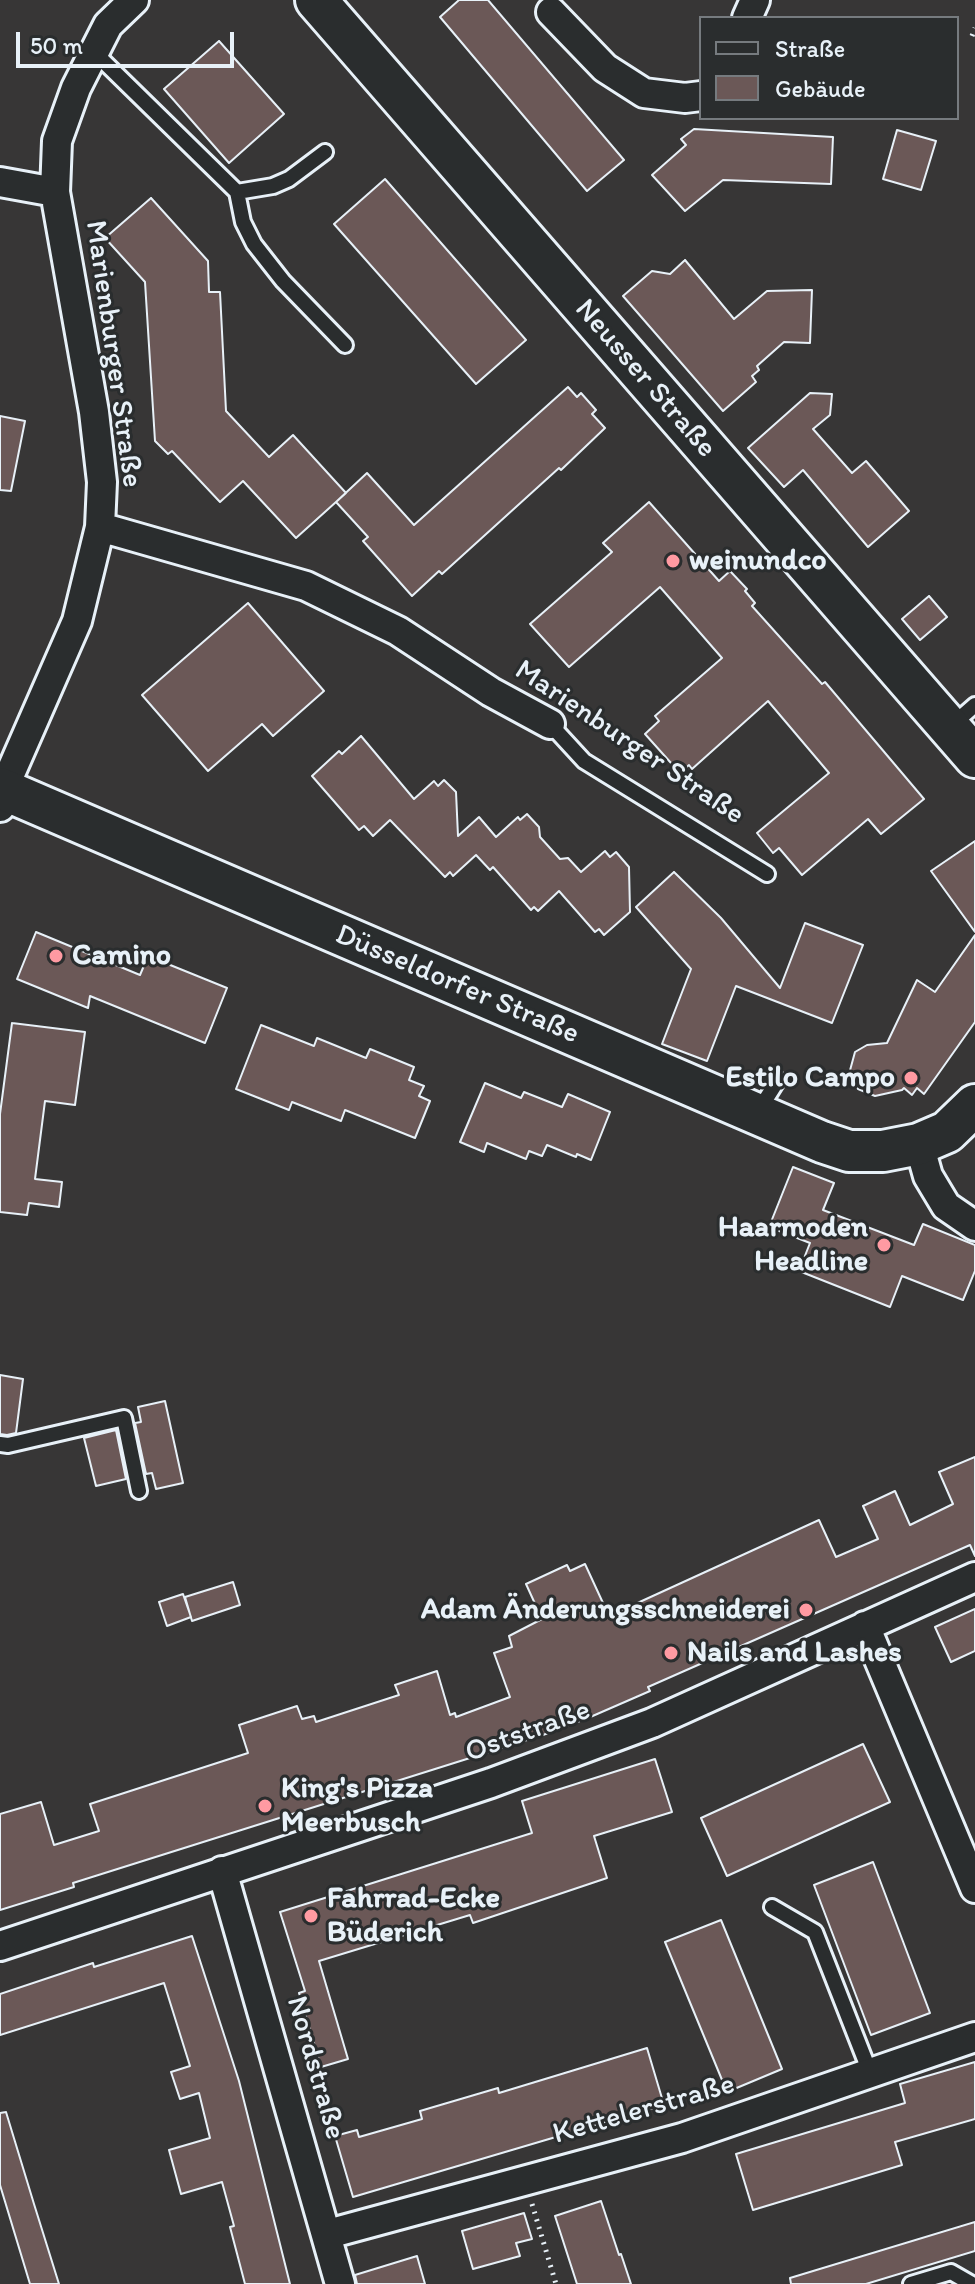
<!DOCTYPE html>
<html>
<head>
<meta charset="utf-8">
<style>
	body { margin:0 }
	#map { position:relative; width:975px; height:2284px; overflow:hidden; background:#373636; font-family:Itim,sans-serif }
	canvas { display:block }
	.legend { position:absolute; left:699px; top:16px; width:260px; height:104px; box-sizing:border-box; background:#2a2d2e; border:2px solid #767b7f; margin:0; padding:10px 14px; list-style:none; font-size:24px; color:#e8f1f8 }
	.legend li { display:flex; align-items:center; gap:16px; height:40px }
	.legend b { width:40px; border:2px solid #767b7f }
	.scale { position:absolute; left:16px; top:32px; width:218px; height:36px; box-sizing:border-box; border:4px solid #e8f1f8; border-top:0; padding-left:10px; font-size:24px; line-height:28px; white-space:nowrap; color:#e8f1f8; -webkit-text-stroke:6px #2a2d2e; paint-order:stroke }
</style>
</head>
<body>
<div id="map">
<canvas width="975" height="2284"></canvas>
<ul class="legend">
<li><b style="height:10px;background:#2a2d2e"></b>Straße</li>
<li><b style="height:22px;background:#6b5857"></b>Gebäude</li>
</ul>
<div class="scale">50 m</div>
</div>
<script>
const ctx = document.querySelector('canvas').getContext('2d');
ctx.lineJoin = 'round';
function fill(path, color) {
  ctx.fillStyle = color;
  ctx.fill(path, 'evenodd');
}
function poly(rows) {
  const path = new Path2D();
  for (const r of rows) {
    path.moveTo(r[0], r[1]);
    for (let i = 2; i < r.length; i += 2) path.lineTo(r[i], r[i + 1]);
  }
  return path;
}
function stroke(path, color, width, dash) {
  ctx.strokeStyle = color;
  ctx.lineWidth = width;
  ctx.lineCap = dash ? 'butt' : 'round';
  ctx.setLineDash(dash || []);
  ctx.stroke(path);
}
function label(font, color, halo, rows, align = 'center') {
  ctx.font = font + ' Itim,sans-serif';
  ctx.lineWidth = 6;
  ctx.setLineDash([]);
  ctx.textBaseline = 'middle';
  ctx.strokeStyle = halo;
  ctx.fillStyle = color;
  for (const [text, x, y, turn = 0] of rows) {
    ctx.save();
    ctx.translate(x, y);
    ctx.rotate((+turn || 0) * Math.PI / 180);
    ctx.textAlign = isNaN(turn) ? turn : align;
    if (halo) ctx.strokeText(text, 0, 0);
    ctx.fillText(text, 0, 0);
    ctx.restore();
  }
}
const building = poly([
	[459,0,488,0,624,160,587,191,440,17,459,0],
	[219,41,284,114,229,163,164,89,219,41],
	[694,129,833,137,831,184,723,180,685,211,652,175,686,145,681,139,694,129],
	[897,130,936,141,921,190,883,179,897,130],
	[385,179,526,340,476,384,334,224,385,179],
	[151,198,208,261,209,292,220,292,226,411,269,457,293,435,346,493,296,538,243,481,220,502,172,451,168,454,155,441,145,282,105,238,151,198],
	[685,260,734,319,767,291,812,290,810,343,784,342,757,366,759,370,752,376,756,382,723,411,623,296,652,271,670,274,685,260],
	[568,387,577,397,581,393,596,410,592,414,605,428,561,470,559,468,442,574,439,571,412,596,363,541,368,537,336,502,367,473,414,525,568,387],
	[810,393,832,394,830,415,813,429,852,473,866,461,909,511,868,547,803,470,784,487,748,448,810,393],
	[0,416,25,421,11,491,0,490,0,416],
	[649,502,719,581,730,571,747,589,745,591,755,603,752,606,822,684,825,682,924,799,881,834,868,819,802,875,779,848,773,853,757,833,829,773,768,701,692,769,689,765,680,773,645,734,659,721,655,716,722,658,660,587,569,667,530,624,612,552,603,543,649,502],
	[929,596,947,617,920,640,902,619,929,596],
	[248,603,324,691,273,736,262,724,208,771,142,695,248,603],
	[361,736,414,799,434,781,438,786,444,780,456,792,458,836,479,817,496,837,518,817,520,820,527,814,539,827,540,837,560,859,568,858,581,872,605,851,610,857,616,852,629,867,630,912,604,935,599,929,595,932,559,891,538,911,534,907,531,910,493,867,490,870,476,855,453,876,450,872,445,877,390,820,373,836,364,826,359,830,312,776,339,751,342,754,361,736],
	[975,841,975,932,931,871,975,841],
	[674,872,721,918,780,988,805,923,863,945,832,1023,736,986,707,1061,662,1044,691,969,636,907,674,872],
	[36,932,140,975,148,956,227,988,205,1043,90,996,88,1008,17,979,36,932],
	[975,935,975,1022,924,1094,917,1088,912,1095,904,1088,902,1090,875,1096,858,1089,849,1074,855,1052,867,1045,887,1043,917,980,935,992,975,935],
	[12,1023,85,1032,75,1105,45,1101,35,1179,62,1182,59,1207,29,1203,27,1215,0,1212,0,1114,12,1023],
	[261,1025,314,1046,317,1038,366,1058,370,1049,414,1067,409,1080,424,1086,419,1096,430,1101,415,1138,345,1110,341,1121,292,1102,289,1110,236,1089,261,1025],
	[485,1083,521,1098,524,1092,562,1107,568,1094,610,1112,591,1160,577,1154,576,1157,547,1145,542,1156,529,1151,526,1159,487,1143,484,1152,460,1142,485,1083],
	[793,1167,834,1183,823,1210,914,1245,923,1224,975,1245,975,1271,963,1300,902,1276,890,1307,799,1271,810,1243,769,1227,793,1167],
	[0,1375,23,1379,16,1433,7,1435,0,1434,0,1375],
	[165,1401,183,1483,156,1489,152,1473,146,1474,135,1423,141,1422,138,1407,165,1401],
	[116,1430,126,1479,96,1486,84,1438,116,1430],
	[975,1457,975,1556,970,1545,648,1687,650,1691,588,1718,543,1735,73,1883,74,1887,0,1910,0,1814,41,1802,54,1845,99,1831,90,1804,248,1753,239,1725,297,1706,302,1719,314,1716,316,1722,399,1695,395,1685,437,1671,450,1715,455,1713,456,1717,510,1697,494,1653,512,1647,509,1636,542,1619,526,1584,567,1565,570,1571,585,1564,609,1616,819,1520,836,1557,878,1539,863,1506,895,1491,910,1525,953,1504,939,1472,975,1457],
	[233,1582,240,1605,192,1621,185,1597,233,1582],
	[183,1594,191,1617,167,1626,159,1602,183,1594],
	[975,1609,975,1651,951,1662,935,1627,975,1609],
	[863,1744,890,1802,727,1876,701,1818,863,1744],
	[655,1759,672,1812,594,1836,607,1878,473,1923,470,1915,319,1961,348,2059,321,2067,299,1993,305,1991,280,1912,532,1833,522,1801,655,1759],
	[873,1862,930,2013,871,2035,814,1885,873,1862],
	[721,1920,782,2069,727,2092,665,1942,721,1920],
	[192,1936,239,2081,290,2284,245,2284,230,2227,234,2226,222,2182,181,2194,169,2150,210,2138,199,2093,180,2099,171,2072,190,2066,164,1983,0,2035,0,1994,93,1963,94,1967,192,1936],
	[647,2048,664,2105,353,2197,335,2136,357,2130,359,2137,422,2119,420,2111,498,2088,499,2093,647,2048],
	[975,2062,975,2119,895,2142,902,2165,753,2210,736,2154,905,2103,900,2084,975,2062],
	[6,2112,34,2204,59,2284,30,2284,0,2185,0,2113,6,2112],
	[601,2201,619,2255,621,2254,631,2284,577,2284,555,2216,601,2201],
	[524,2213,532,2239,516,2243,520,2256,473,2269,462,2231,524,2213],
	[975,2222,975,2251,866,2284,791,2284,790,2278,975,2222],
	[417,2256,425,2284,357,2284,355,2275,417,2256]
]);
const path = poly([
	[972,36,975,28],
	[532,2204,556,2284]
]);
const lane = poly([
	[94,52,237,192,273,186,289,179,325,152],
	[237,192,243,222,254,244,283,281,345,345],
	[550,724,584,761,767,874],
	[951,726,975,705],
	[759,1110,778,1080],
	[0,1444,8,1445,124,1418,139,1491],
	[772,1907,815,1932,871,2075],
	[911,2284,951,2272,972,2284]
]);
const street = poly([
	[551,12,605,68,644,93,685,98,701,96],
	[747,18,755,0],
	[0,182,55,192],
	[100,527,306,586,398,631,491,692,550,724],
	[0,807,3,790,77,621,100,527,102,482,94,412,55,192,57,141,76,88,108,25,134,0],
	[919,1144,928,1176,946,1206,975,1226],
	[865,1626,975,1888],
	[222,1871,340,2284],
	[0,1946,491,1783,652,1723,975,1577],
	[328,2234,682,2138,975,2037]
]);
const secondary = poly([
	[316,0,975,757],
	[0,788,822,1142,849,1151,883,1151,919,1144,947,1132,975,1105]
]);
const markers = [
	[673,561,8,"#ff9aa2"],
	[56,956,8,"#ff9aa2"],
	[911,1078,8,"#ff9aa2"],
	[884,1245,8,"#ff9aa2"],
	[806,1610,8,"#ff9aa2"],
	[671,1653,8,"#ff9aa2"],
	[265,1806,8,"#ff9aa2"],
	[311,1916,8,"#ff9aa2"]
];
const streetNames = [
	["Marienburger Straße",113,354,82],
	["Neusser Straße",645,379,49],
	["Marienburger Straße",629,743,34],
	["Düsseldorfer Straße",457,985,23],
	["Oststraße",528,1732,-20],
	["Nordstraße",315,2068,74],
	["Kettelerstraße",644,2110,-16]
];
const poiNames = [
	["weinundco",689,561],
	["Camino",72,956],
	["Estilo Campo",895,1078,"right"],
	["Haarmoden",868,1228,"right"],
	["Headline",868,1262,"right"],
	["Adam Änderungsschneiderei",790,1610,"right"],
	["Nails and Lashes",687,1653],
	["King's Pizza",281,1789],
	["Meerbusch",281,1823],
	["Fahrrad-Ecke",327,1899],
	["Büderich",327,1933]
];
fill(building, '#6b5857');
stroke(building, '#e8f1f8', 2);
stroke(lane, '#e8f1f8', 20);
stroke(street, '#e8f1f8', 34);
stroke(secondary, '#e8f1f8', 46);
stroke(path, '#e8f1f8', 5, [2, 6]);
stroke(lane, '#2a2d2e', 14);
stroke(street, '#2a2d2e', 28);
stroke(secondary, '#2a2d2e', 40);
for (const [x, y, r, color] of markers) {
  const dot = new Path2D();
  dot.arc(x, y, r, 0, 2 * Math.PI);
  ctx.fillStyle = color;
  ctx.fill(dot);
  stroke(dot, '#2a2d2e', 3);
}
label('30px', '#e8f1f8', '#2a2d2e', streetNames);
label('bold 30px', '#e8f1f8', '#2a2d2e', poiNames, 'left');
</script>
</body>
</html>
